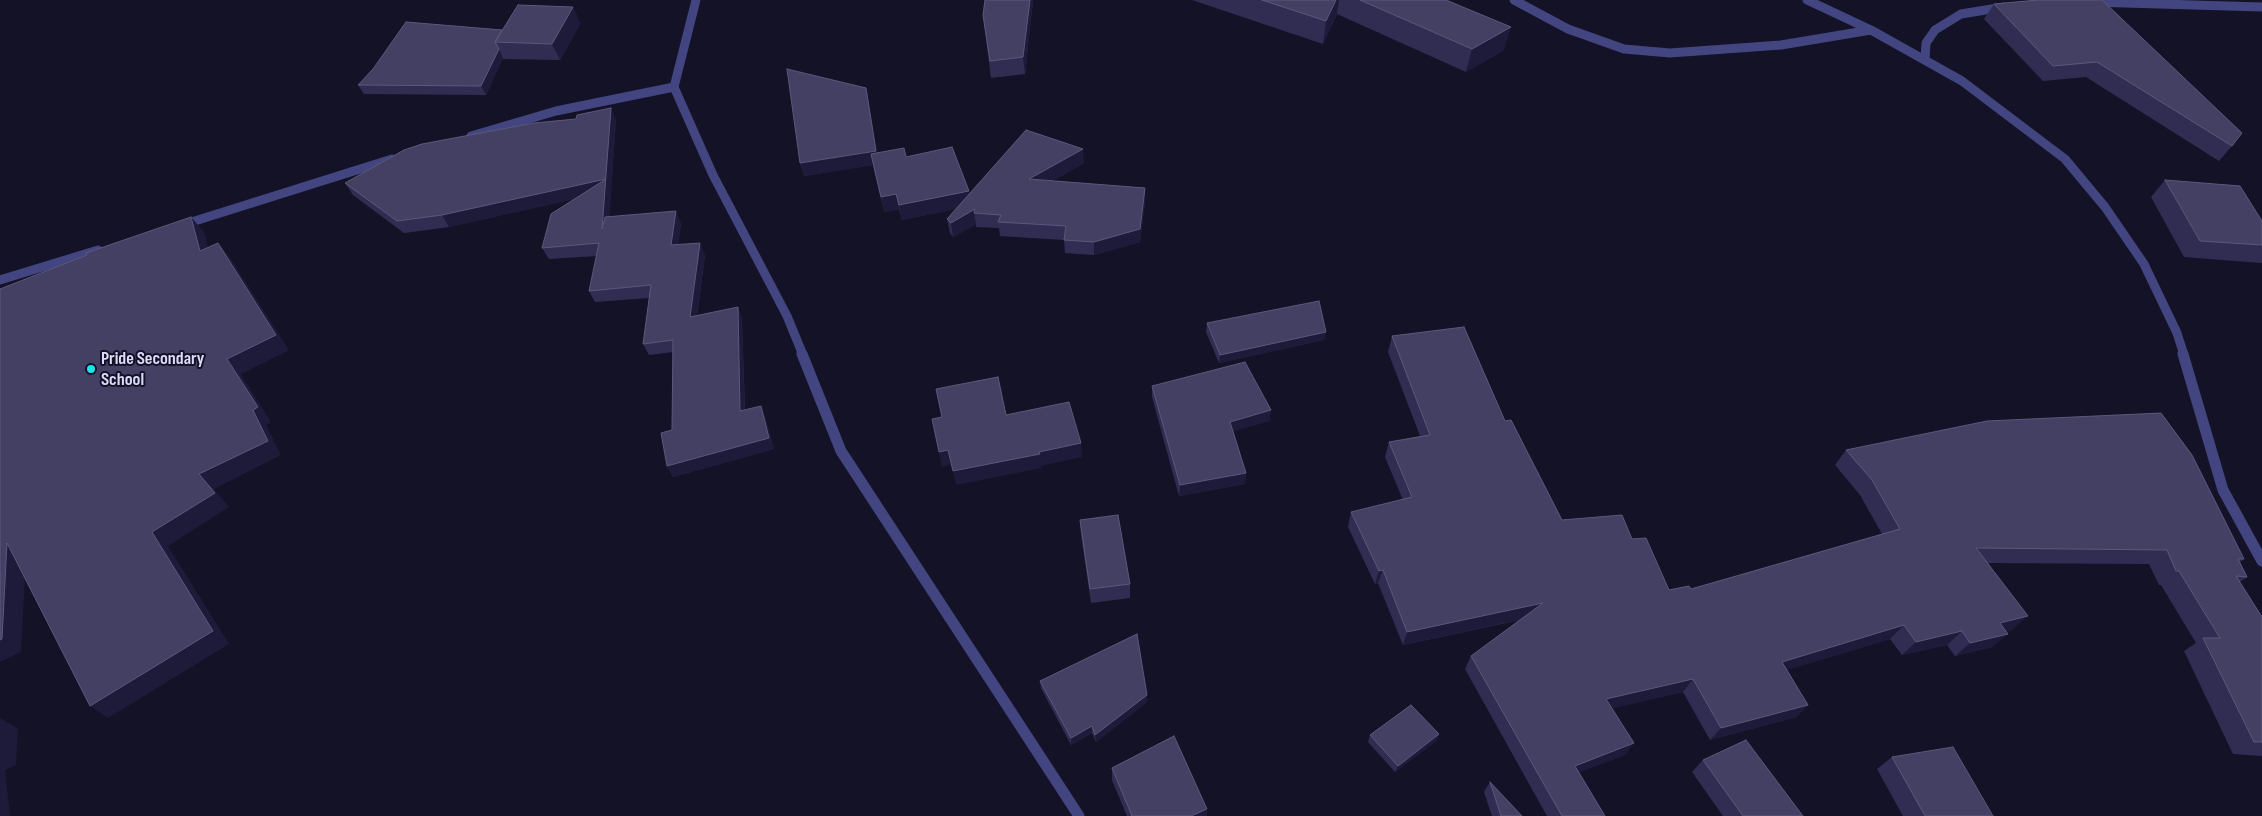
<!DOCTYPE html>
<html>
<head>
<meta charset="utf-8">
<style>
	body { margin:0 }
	canvas { display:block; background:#141226 }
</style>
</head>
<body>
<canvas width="2262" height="816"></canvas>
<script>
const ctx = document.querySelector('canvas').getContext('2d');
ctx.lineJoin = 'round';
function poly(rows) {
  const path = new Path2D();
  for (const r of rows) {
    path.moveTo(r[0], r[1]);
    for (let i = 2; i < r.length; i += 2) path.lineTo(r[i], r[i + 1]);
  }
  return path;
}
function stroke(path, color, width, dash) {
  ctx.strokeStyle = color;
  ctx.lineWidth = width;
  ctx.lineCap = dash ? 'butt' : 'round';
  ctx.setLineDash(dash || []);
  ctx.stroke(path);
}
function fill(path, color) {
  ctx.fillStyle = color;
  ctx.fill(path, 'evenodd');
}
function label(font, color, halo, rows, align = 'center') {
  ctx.font = font + ' "Sofia Sans Condensed",sans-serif';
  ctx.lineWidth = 4;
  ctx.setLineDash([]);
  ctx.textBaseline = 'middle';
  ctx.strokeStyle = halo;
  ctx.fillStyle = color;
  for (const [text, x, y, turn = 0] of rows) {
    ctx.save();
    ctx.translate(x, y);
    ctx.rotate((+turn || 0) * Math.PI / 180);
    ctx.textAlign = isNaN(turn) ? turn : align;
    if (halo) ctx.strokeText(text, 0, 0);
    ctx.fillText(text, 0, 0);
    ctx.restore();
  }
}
const streetFar1 = poly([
	[696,0,674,87,713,175,787,316,803,355],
	[1514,0,1568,29,1624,49,1670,53,1781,45,1871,30],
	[1807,0,1871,30,1962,81,2065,159,2105,207,2144,264,2177,333,2184,355],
	[2090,2,2262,7],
	[1925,60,1926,43,1935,30,1961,14,2004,7],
	[471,136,556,111,674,87],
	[182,225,392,159],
	[0,280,98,250]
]);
const street = poly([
	[802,354,841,451,1079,816],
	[2183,354,2223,490,2262,561]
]);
const wall = poly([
	[985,0,1033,0,1025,74,991,78,983,15],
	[1192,0,1446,0,1504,50,1466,72,1337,14,1323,44],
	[2038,0,2232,146,2219,161,2086,77,2043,81,1984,19,1994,4],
	[573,7,580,24,560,60,503,59,503,58,486,95,364,94,358,85,502,30],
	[868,102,877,153,906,157,969,191,969,194,1084,163,1052,181,1145,188,1145,202,1140,242,1094,255,1065,253,1064,240,1000,236,999,228,976,227,976,224,953,237,950,233,947,219,956,209,902,220,899,209,884,212,873,165,804,176,800,163],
	[616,120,609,217,681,223,678,244,705,255,697,316,738,307,742,319,745,410,765,417,774,449,673,477,667,466,672,430,673,352,649,355,643,344,649,298,595,302,589,291,597,256,549,259,542,248,574,199,449,227,404,233,353,195,345,183],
	[2165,180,2262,221,2262,263,2261,263,2184,257,2151,197],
	[1207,323,1326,332,1324,340,1219,363,1206,332],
	[1392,336,1505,421,1562,520,1632,539,1669,590,1691,589,1882,534,1860,495,1835,465,1846,450,2244,559,2240,562,2247,577,2240,582,2262,617,2262,756,2233,754,2184,651,2196,643,2161,585,2159,585,2149,564,1987,563,2012,630,2006,631,1992,647,1955,656,1947,645,1902,655,1890,639,1786,670,1808,705,1796,717,1710,740,1683,692,1612,708,1625,755,1579,772,1605,816,1547,816,1465,669,1471,656,1520,620,1403,645,1378,583,1375,584,1348,527,1351,512,1403,500,1385,457,1389,442,1420,436,1388,352],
	[1152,386,1271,410,1269,421,1233,431,1246,473,1245,484,1179,496,1152,397],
	[1080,520,1130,584,1130,598,1091,603,1081,535],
	[1040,681,1147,695,1147,702,1096,742,1092,733,1071,745,1041,688],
	[1439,734,1436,741,1395,772,1368,742,1370,735],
	[1892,757,1993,816,1903,816,1877,769],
	[1703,760,1803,816,1723,816,1692,772],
	[1112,768,1207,816,1127,816,1112,780],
	[1490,782,1522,816,1492,816,1484,792]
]);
const shadedWall = poly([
	[1030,0,1033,0,1025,74,1023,57],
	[1336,0,1339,0,1337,14,1323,44,1326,21],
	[573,7,580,24,560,60,552,44],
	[1511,27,1504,50,1466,72,1472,49],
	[499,49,503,58,486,95,481,86],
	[866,88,879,164,804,176,800,163],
	[611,108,616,120,608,241,602,229,605,192,449,227,442,215],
	[1083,149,1084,163,1030,193,1029,179],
	[1145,188,1145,202,1140,242,1094,255,1094,242],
	[969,191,971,206,902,220,899,205],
	[896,194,899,209,884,212,881,197],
	[975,209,974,213,976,224,953,237,951,223],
	[676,211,681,223,676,257,671,245],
	[191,217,204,232,213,266,200,251],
	[218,243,231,259,289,350,241,374,271,422,266,425,281,455,214,489,229,507,168,546,229,644,108,718,90,706,152,532,227,359],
	[700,243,705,255,695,329,690,317],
	[738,307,742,319,745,423,740,411],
	[1326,332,1324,340,1219,363,1220,355],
	[761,406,765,417,774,449,673,477,667,466],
	[1271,410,1269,421,1229,433,1230,422],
	[1081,443,1082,457,1041,466,1041,468,956,485,953,471],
	[948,450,951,464,942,467,939,452],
	[1246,473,1245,484,1179,496,1180,485],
	[7,543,26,557,21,652,0,662,0,640],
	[1383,570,1378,583,1375,584,1379,571],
	[1543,603,1536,616,1403,645,1407,632],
	[2028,616,2012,630,1985,636,2000,623],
	[1904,625,1890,639,1770,675,1782,662],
	[1962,631,1947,645,1902,655,1916,642],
	[2008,634,1992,647,1955,656,1970,643],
	[1693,679,1683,692,1597,712,1606,699],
	[1147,695,1147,702,1096,742,1095,735],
	[1808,705,1796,717,1710,740,1721,728],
	[0,718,18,728,16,765,5,770,10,816,0,816],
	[1092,726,1092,733,1071,745,1071,738],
	[1439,734,1436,741,1395,772,1398,766],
	[1634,743,1625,755,1567,777,1575,766],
	[1207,809,1207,816,1191,816]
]);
const building = poly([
	[985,0,1030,0,1023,57,990,61,983,15,985,0],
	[1262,0,1336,0,1326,21,1262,0],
	[1360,0,1446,0,1511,27,1472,49,1360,0],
	[2038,0,2102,0,2242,133,2232,146,2097,62,2053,66,1994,4,2038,0],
	[518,5,573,7,552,44,495,42,518,5],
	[406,22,502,30,495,42,499,49,481,86,358,85,373,69,406,22],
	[787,69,866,88,876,151,800,163,787,69],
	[611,108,602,229,605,217,676,211,671,245,700,243,690,317,738,307,740,411,761,406,769,438,667,466,661,433,672,430,673,340,643,344,651,285,589,291,599,243,542,248,551,214,606,179,442,215,397,221,345,183,404,150,422,144,534,123,576,119,577,115,611,108],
	[1026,130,1083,149,1029,179,1145,188,1140,229,1094,242,1064,240,1066,226,998,222,1001,215,974,213,975,209,951,223,947,219,1026,130],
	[952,147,969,191,899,205,896,194,881,197,871,154,904,148,906,157,952,147],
	[2165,180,2240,186,2262,221,2262,245,2200,241,2165,180],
	[191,217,200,251,218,243,276,335,227,359,258,407,253,410,268,441,199,474,215,493,152,532,213,631,90,706,7,543,2,639,0,640,0,289,87,255,86,253,191,217],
	[1319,301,1326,332,1220,355,1207,323,1319,301],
	[1464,327,1505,421,1511,420,1562,520,1622,515,1632,539,1646,538,1669,590,1689,586,1691,589,1900,529,1872,480,1846,450,1987,421,2161,413,2192,455,2244,559,2238,559,2247,577,2236,576,2262,617,2262,742,2254,742,2203,638,2220,638,2179,571,2176,571,2167,550,1976,548,2028,616,2000,623,2008,634,1970,643,1962,631,1916,642,1904,625,1782,662,1808,705,1721,728,1693,679,1606,699,1634,743,1575,766,1605,816,1562,816,1471,656,1543,603,1407,632,1383,570,1379,571,1351,512,1412,497,1389,442,1430,435,1392,336,1464,327],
	[1245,362,1271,410,1230,422,1246,473,1180,485,1152,386,1245,362],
	[998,377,1006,415,1069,402,1081,443,1039,452,1040,454,953,471,948,450,939,452,932,419,942,417,936,389,998,377],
	[1118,515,1130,584,1090,589,1080,520,1118,515],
	[1137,634,1147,695,1095,735,1092,726,1071,738,1040,681,1137,634],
	[1411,705,1439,734,1398,766,1370,735,1411,705],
	[1174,736,1207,809,1191,816,1132,816,1112,768,1174,736],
	[1746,740,1803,816,1743,816,1703,760,1746,740],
	[1953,747,1993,816,1925,816,1892,757,1953,747],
	[1490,782,1522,816,1501,816,1490,782]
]);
const markers = [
	[91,369,5,"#1be6e8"]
];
const poiNames = [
	["Pride Secondary",101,359],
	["School",101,380]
];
stroke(streetFar1, '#424580', 9);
stroke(street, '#424580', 11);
fill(wall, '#312d52');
fill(shadedWall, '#1e1a39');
fill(building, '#434064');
stroke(building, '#5b587c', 1);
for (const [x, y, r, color] of markers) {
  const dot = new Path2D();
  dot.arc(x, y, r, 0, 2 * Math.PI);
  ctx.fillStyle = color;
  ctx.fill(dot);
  stroke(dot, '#141226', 2);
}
label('bold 18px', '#dcdbfb', '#141226', poiNames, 'left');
</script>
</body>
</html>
